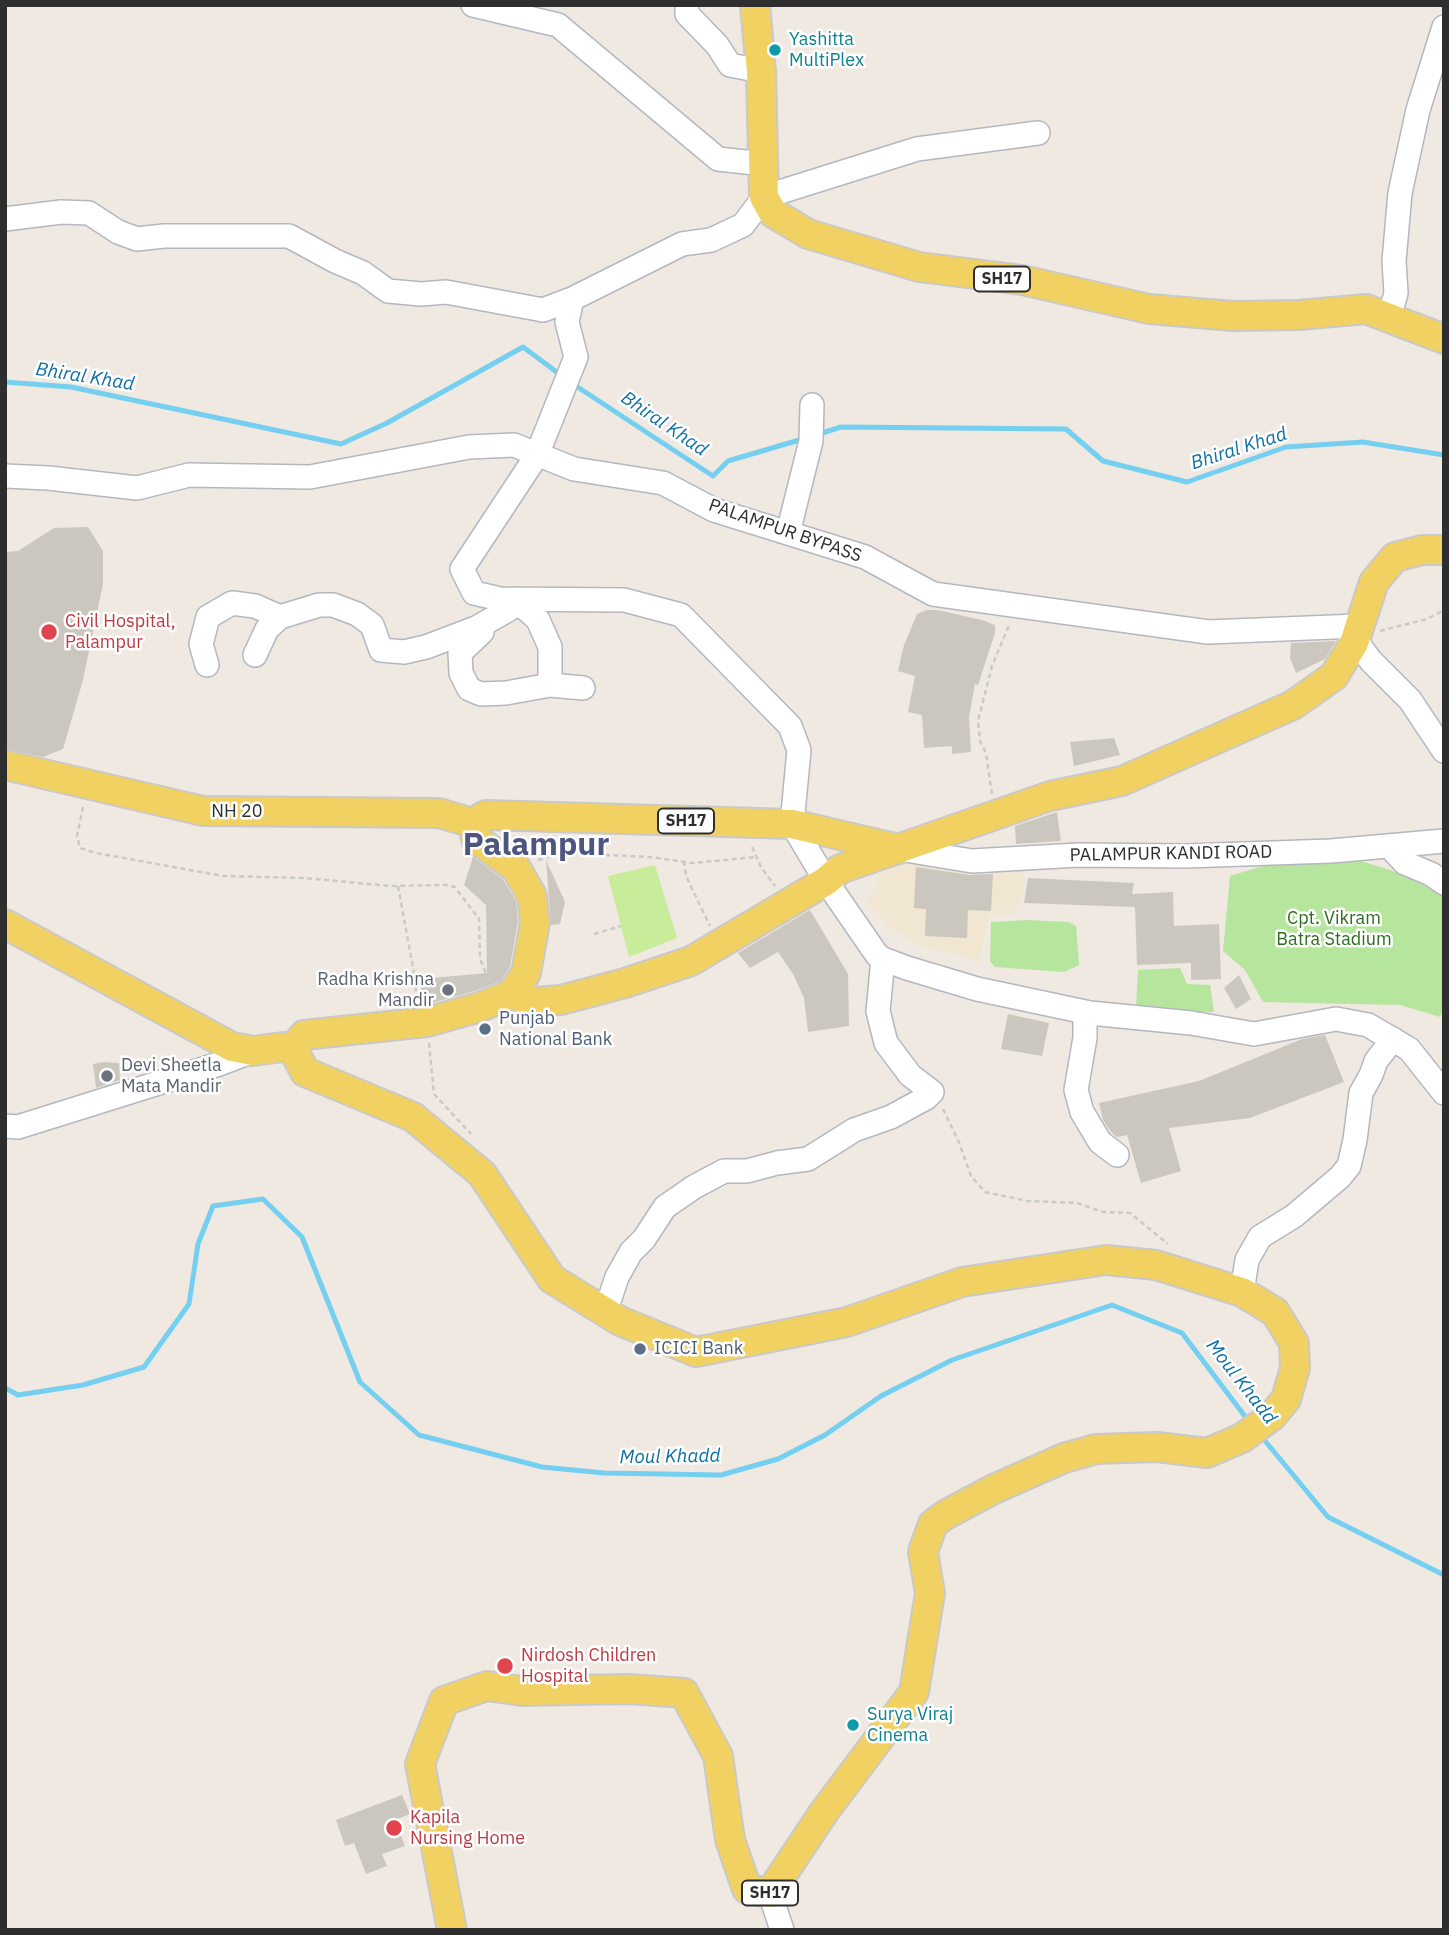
<!DOCTYPE html>
<html>
<head>
<meta charset="utf-8">
<style>
	body { margin:0 }
	#map { position:relative; width:1449px; height:1935px; overflow:hidden; background:#efe9e1; font-family:"IBM Plex Sans",sans-serif }
	canvas { display:block }
	.frame { position:absolute; inset:0; border:7px solid #2e2e2e; pointer-events:none }
</style>
</head>
<body>
<div id="map">
<canvas width="1449" height="1935"></canvas>
<div class="frame"></div>
</div>
<script>
const ctx = document.querySelector('canvas').getContext('2d');
ctx.lineJoin = 'round';
function fill(path, color) {
  ctx.fillStyle = color;
  ctx.fill(path, 'evenodd');
}
function poly(rows) {
  const path = new Path2D();
  for (const r of rows) {
    path.moveTo(r[0], r[1]);
    for (let i = 2; i < r.length; i += 2) path.lineTo(r[i], r[i + 1]);
  }
  return path;
}
function stroke(path, color, width, dash) {
  ctx.strokeStyle = color;
  ctx.lineWidth = width;
  ctx.lineCap = dash ? 'butt' : 'round';
  ctx.setLineDash(dash || []);
  ctx.stroke(path);
}
function label(font, color, halo, rows, align = 'center') {
  ctx.font = font + ' "IBM Plex Sans",sans-serif';
  ctx.lineWidth = 5;
  ctx.setLineDash([]);
  ctx.textBaseline = 'middle';
  ctx.strokeStyle = halo;
  ctx.fillStyle = color;
  for (const [text, x, y, turn = 0] of rows) {
    ctx.save();
    ctx.translate(x, y);
    ctx.rotate((+turn || 0) * Math.PI / 180);
    ctx.textAlign = isNaN(turn) ? turn : align;
    if (halo) ctx.strokeText(text, 0, 0);
    ctx.fillText(text, 0, 0);
    ctx.restore();
  }
}
const education = poly([
	[920,861,1025,866,1024,892,1014,915,989,915,979,961,918,945,887,926,867,902,887,865]
]);
const green = poly([
	[1342,855,1393,871,1444,895,1444,1007,1440,1017,1400,1005,1263,1002,1245,970,1223,951,1230,876,1286,859],
	[1027,920,1068,922,1076,926,1079,965,1064,972,995,967,990,961,991,922],
	[1180,968,1187,984,1210,985,1214,1012,1146,1012,1136,1007,1138,970]
]);
const pitch = poly([
	[655,865,677,938,629,957,608,876]
]);
const stream = poly([
	[5,382,71,387,341,444,387,423,523,347,562,376],
	[573,384,713,476,728,461,806,438],
	[819,434,841,427,1066,429,1103,461,1187,482,1286,447,1363,442,1444,455],
	[5,1388,18,1395,83,1385,144,1367,189,1304,198,1244,213,1206,263,1199,302,1237,360,1382,419,1435,542,1467,604,1473,721,1475,778,1459,825,1435,881,1396,952,1360,1112,1305,1182,1333,1250,1423],
	[1261,1436,1328,1517,1444,1575]
]);
const building = poly([
	[88,527,103,551,103,584,83,680,63,749,43,757,5,749,5,552,18,551,54,528],
	[927,610,937,610,982,620,995,625,995,633,978,685,975,684,969,717,971,752,952,754,952,746,924,748,922,715,908,712,915,676,898,671,904,645,917,614],
	[1336,641,1325,659,1296,673,1290,658,1291,643],
	[1114,738,1120,755,1074,766,1070,742],
	[1057,812,1061,841,1016,844,1015,826],
	[473,857,503,879,516,901,518,922,510,967,501,981,475,991,421,1006,421,979,487,973,486,905,464,885],
	[546,860,565,902,560,924,551,925],
	[916,867,970,875,993,874,991,911,968,910,967,938,925,936,926,909,914,908],
	[1028,878,1134,883,1132,894,1173,892,1174,926,1219,924,1221,979,1191,980,1191,963,1137,965,1135,907,1024,903],
	[810,910,848,974,849,1026,808,1032,804,998,793,974,778,952,750,968,738,953],
	[1239,975,1251,999,1236,1009,1224,988],
	[1008,1014,1049,1023,1042,1056,1001,1049],
	[1325,1035,1344,1082,1250,1118,1169,1128,1181,1171,1141,1183,1127,1135,1117,1137,1111,1132,1103,1120,1099,1103,1199,1081,1302,1039],
	[104,1062,119,1063,120,1080,96,1088,93,1064],
	[402,1795,410,1814,395,1820,405,1846,382,1854,387,1866,366,1874,354,1843,345,1846,336,1820]
]);
const path = poly([
	[1380,631,1427,619,1444,610],
	[992,794,986,753,980,741,978,721,992,666,1010,623],
	[83,807,77,836,80,848,96,853,223,876,305,878,391,886,445,885,455,887,479,919,480,958,488,979],
	[752,847,761,867,775,886],
	[538,860,561,853,650,857,692,863,757,857],
	[684,861,686,876,710,926],
	[398,886,416,984,415,1002],
	[594,934,621,926],
	[429,1043,434,1094,471,1134],
	[943,1109,958,1140,971,1176,985,1192,1028,1201,1077,1203,1103,1212,1130,1213,1168,1244]
]);
const minor = poly([
	[473,5,558,25,718,159,764,164],
	[687,5,687,14,717,45,730,65,761,71],
	[1038,133,917,149,764,197,743,225,711,240,682,244,572,299,567,322,576,357,537,455,462,569,474,593,500,599,624,600,681,615,790,726,799,750,792,824,826,881,877,955,883,959,907,968,977,989,1090,1013,1191,1023,1254,1034,1336,1019,1368,1025,1409,1049,1444,1093],
	[5,219,61,212,89,213,118,232,137,239,164,236,289,236,335,261,363,273,388,291,421,294,446,292,543,310,572,299],
	[1389,318,1396,293,1394,261,1400,193,1418,110,1444,27],
	[5,476,48,478,137,488,189,475,310,477,469,447,514,445,574,469,663,483,714,510,865,557,933,594,1208,632,1358,626],
	[788,533,811,441,812,405],
	[512,604,525,608,538,620,550,647,550,685,583,688],
	[482,632,460,653,461,673,469,689,481,694,506,693,550,685],
	[1354,643,1360,646,1371,661,1410,700,1444,751],
	[255,655,267,629,280,617],
	[207,665,201,644,208,617,232,603,255,606,280,617,319,605,333,605,357,614,372,625,381,650,404,652,426,647,476,628,508,610,515,599],
	[1389,846,1405,863,1431,874,1444,883],
	[899,849,972,861,1078,855,1185,856,1331,851,1444,841],
	[1085,1012,1085,1038,1076,1090,1082,1112,1100,1142,1117,1155],
	[5,1126,18,1127,219,1064,253,1051],
	[1242,1292,1247,1260,1260,1237,1294,1216,1340,1177,1349,1166,1355,1140,1361,1093,1371,1075,1376,1061,1393,1039],
	[598,1307,610,1298,617,1277,631,1252,644,1239,665,1207,694,1187,724,1171,747,1171,777,1163,808,1159,854,1130,891,1117,926,1098,932,1092,910,1075,886,1043,878,1011,883,959],
	[770,1893,782,1930]
]);
const major = poly([
	[755,5,761,71,764,197,773,213,808,234,919,267,1022,280,1149,309,1233,316,1299,315,1366,309,1444,339],
	[5,765,203,811,439,813,473,823],
	[473,823,486,815,792,824,899,849],
	[5,924,232,1047,253,1051,283,1047,293,1049],
	[512,994,532,1002,561,1000,625,983,691,961,826,881,840,869,1050,796,1122,781,1293,705,1334,676,1354,643,1374,582,1395,557,1422,550,1444,550],
	[452,1930,420,1764,444,1701,487,1686,522,1691,630,1689,684,1693,718,1756,730,1840,747,1889,770,1893,824,1812,914,1692,930,1593,923,1552,933,1524,945,1515,994,1489,1064,1458,1096,1449,1157,1447,1207,1453,1242,1438,1272,1416,1286,1399,1295,1368,1294,1343,1275,1312,1242,1292,1156,1265,1106,1260,962,1282,847,1322,696,1352,620,1321,552,1279,482,1174,413,1117,305,1072,293,1049,304,1035,427,1022,480,1007,512,994,526,973,535,923,532,896,516,868,476,839,473,823]
]);
const markers = [
	[775,50,7,"#0f9aa8"],
	[49,632,9,"#e0444e"],
	[448,990,7,"#6b7280"],
	[485,1029,7,"#5c6f8a"],
	[107,1076,7,"#6b7280"],
	[640,1349,7,"#5c6f8a"],
	[505,1666,9,"#e0444e"],
	[853,1725,7,"#0f9aa8"],
	[394,1828,9,"#e0444e"]
];
const shields = [
	[1002,279,56],
	[686,821,56],
	[770,1893,56]
];
const shieldNames = [
	["SH17",1002,279],
	["SH17",686,821],
	["SH17",770,1893]
];
const cultureNames = [
	["Yashitta",789,40],
	["MultiPlex",789,61],
	["Surya Viraj",867,1715],
	["Cinema",867,1736]
];
const streetNames = [
	["PALAMPUR BYPASS",785,531,19],
	["NH 20",237,812],
	["PALAMPUR KANDI ROAD",1171,854,-1]
];
const healthNames = [
	["Civil Hospital,",65,622],
	["Palampur",65,643],
	["Nirdosh Children",521,1656],
	["Hospital",521,1677],
	["Kapila",410,1818],
	["Nursing Home",410,1839]
];
const parkNames = [
	["Cpt. Vikram",1334,919],
	["Batra Stadium",1334,940]
];
const worshipNames = [
	["Radha Krishna",434,980],
	["Mandir",434,1001],
	["Devi Sheetla",121,1066,"left"],
	["Mata Mandir",121,1087,"left"]
];
const serviceNames = [
	["Punjab",499,1019],
	["National Bank",499,1040],
	["ICICI Bank",654,1349]
];
const waterNames = [
	["Bhiral Khad",85,377,9],
	["Bhiral Khad",664,424,34],
	["Bhiral Khad",1239,449,-18],
	["Moul Khadd",1241,1382,52],
	["Moul Khadd",670,1457,-1]
];
const townNames = [
	["Palampur",536,846]
];
fill(education, '#f0e6d1');
fill(green, '#b6e59e');
fill(pitch, '#c9ec9a');
stroke(stream, '#75cff0', 5);
fill(building, '#cbc7bf');
stroke(minor, '#b4b7c1', 26);
stroke(major, '#c9c9c9', 32);
stroke(path, '#c9c9c9', 2.5, [5, 3.5]);
stroke(minor, '#fff', 23);
stroke(major, '#f2d163', 28);
for (const [x, y, r, color] of markers) {
  const dot = new Path2D();
  dot.arc(x, y, r, 0, 2 * Math.PI);
  ctx.fillStyle = color;
  ctx.fill(dot);
  stroke(dot, '#fff', 2.5);
}
for (const [x, y, w] of shields) {
  const box = new Path2D();
  box.roundRect(x - w / 2, y - 12.5, w, 25, 5);
  ctx.fillStyle = '#fff';
  ctx.fill(box);
  stroke(box, '#2e2e2e', 2);
}
label('bold 16px', '#2e2e2e', null, shieldNames);
label('18px', '#0d838f', '#fff', cultureNames, 'left');
label('18px', '#2e2e2e', '#fff', streetNames);
label('18px', '#be3a42', '#fff', healthNames, 'left');
label('18px', '#2c6e1b', '#fff', parkNames);
label('18px', '#5b616d', '#fff', worshipNames, 'right');
label('18px', '#4e5e75', '#fff', serviceNames, 'left');
label('italic 19px', '#0d6fa3', '#fff', waterNames);
label('bold 32px', '#4d5680', '#fff', townNames);
</script>
</body>
</html>
